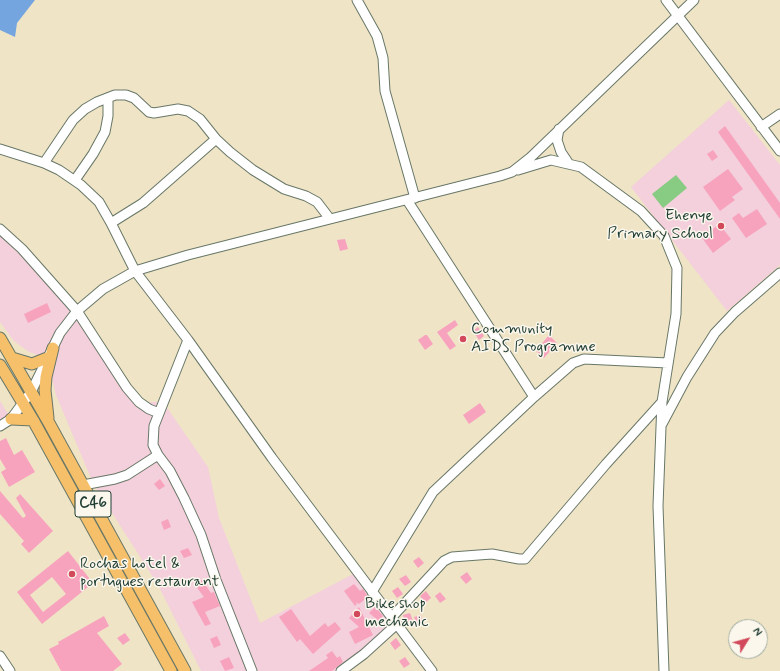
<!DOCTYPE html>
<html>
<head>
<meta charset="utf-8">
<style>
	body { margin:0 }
	#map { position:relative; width:780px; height:671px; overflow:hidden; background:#efe4c6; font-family:Mynerve,sans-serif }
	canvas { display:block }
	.north { position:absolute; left:728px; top:619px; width:40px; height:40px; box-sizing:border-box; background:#fbf7ec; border:1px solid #a3ada2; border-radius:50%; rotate:53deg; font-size:11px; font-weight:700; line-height:16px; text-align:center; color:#1f3d34 }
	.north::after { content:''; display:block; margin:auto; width:14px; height:18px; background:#d1495b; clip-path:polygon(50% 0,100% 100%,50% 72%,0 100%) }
</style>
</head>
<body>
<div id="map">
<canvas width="780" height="671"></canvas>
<div class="north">N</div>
</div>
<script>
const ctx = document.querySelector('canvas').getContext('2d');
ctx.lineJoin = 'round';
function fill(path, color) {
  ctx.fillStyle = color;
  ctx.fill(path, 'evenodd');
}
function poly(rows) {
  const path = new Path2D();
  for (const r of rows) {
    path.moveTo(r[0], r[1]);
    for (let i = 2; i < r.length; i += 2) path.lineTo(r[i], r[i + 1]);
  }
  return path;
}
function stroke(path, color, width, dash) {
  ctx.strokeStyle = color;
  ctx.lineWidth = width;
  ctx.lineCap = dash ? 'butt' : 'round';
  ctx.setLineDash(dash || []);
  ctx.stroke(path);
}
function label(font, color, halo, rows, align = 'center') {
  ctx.font = font + ' Mynerve,sans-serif';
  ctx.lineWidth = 3;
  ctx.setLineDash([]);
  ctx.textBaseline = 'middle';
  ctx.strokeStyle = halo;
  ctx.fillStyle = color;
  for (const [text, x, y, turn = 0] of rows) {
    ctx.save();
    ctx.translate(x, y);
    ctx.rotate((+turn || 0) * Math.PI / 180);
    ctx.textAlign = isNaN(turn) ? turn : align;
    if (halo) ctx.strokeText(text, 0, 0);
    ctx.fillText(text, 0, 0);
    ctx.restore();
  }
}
const built = poly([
	[729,100,780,165,780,265,727,311,631,187],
	[0,229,77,311,139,402,163,402,208,467,219,518,260,623,357,572,397,624,341,671,201,671,158,585,93,483,56,395,47,358,29,352,14,341,0,322],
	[0,401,11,419,0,426]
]);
const green = poly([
	[676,175,687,188,663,208,652,194]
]);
const water = poly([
	[0,0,35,0,17,23,15,37,0,30]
]);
const building = poly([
	[725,126,780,203,780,219,718,132],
	[713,150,718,157,712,161,707,154],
	[728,169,743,189,732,197,735,200,720,211,703,187],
	[757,209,767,224,746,238,732,218,739,213,743,218],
	[719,224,731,239,713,253,700,235,707,230,709,232],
	[345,239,348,249,340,251,337,240],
	[47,303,51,312,28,323,24,314],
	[455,320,458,325,447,333,456,346,450,350,437,332],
	[478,327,484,336,479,340,473,331],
	[425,335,427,335,433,344,425,350,418,340],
	[549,335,557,343,544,358,536,351],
	[480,403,486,412,469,424,463,415],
	[6,438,14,455,22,450,35,472,9,487,1,472,6,469,0,459,0,441],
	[160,479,165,486,159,490,154,484],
	[0,491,23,518,26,516,16,498,20,494,53,531,29,553,21,544,24,541,0,514],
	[168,519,171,527,164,530,161,522],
	[188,548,192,555,184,558,180,551],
	[68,551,93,583,42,624,17,592],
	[52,577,66,594,43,612,30,595],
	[419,557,424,563,418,568,413,561],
	[467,572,472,579,466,584,460,577],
	[406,575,411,582,405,586,399,579],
	[202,580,211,593,214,592,220,606,205,612,211,624,205,626,192,602,204,597,195,585],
	[354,584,360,591,363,589,368,597,359,604,356,602,357,604,355,606,344,591],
	[398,587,403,594,397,598,392,591],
	[426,591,431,598,425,603,420,596],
	[440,592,446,599,440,603,435,596],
	[359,607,373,635,355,644,349,632,359,627,349,618],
	[375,607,383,616,379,621,369,613],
	[291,609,310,636,325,623,328,627,335,622,341,629,313,654,300,639,297,642,279,617],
	[410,613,413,621,405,623,403,615],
	[421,615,424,624,417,627,414,617],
	[104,616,109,626,97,633,122,664,113,671,61,671,49,649,59,644,58,642],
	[125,633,130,640,123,645,117,638],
	[217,636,221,645,214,648,210,639],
	[396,638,401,645,395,650,390,643],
	[332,651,337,658,340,656,343,662,332,671,309,671,328,658,326,655],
	[229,657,234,668,225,671,220,661],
	[405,657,410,664,404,668,399,661]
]);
const minor = poly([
	[357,0,377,36,383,58,385,91,415,198],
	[666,0,780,151],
	[761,127,780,114],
	[559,129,557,140,561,152,569,164],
	[0,149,44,163,59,170,81,185,99,202,111,223,135,271,188,340,272,458,432,671],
	[44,163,73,120,85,109,97,102,115,95,126,95,134,98,149,112,154,113,178,109,188,111,200,119,216,139,230,152,253,170,284,189,306,196,317,202,330,219],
	[518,170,551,160,581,167,641,211,664,236,677,268,676,314,662,402,661,427,658,506,664,671],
	[75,180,93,154,105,132,108,116,108,98],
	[407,200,534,397],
	[111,223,143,203,216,139],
	[0,229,22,249,77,311,127,388,139,402,149,409,159,413],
	[188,340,154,426,153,445,158,455,170,471,184,498,201,535,216,580,252,671],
	[662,424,687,377,715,333,735,312,780,273],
	[0,426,11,419,31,392,60,333,77,311,103,289,135,271,188,255,500,176,512,172,531,157,694,0],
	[83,485,115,479,127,475,158,455],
	[372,592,433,492,534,397,573,363,584,359,668,363],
	[392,617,444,561,452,557,492,554,519,559,525,559,606,464,662,402],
	[0,656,10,671],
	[341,671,364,654,397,624]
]);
const major = poly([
	[0,338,49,423,185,671],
	[12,358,32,364,47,358],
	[0,365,33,420,171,671],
	[48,418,45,390,46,377,53,348],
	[11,419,33,420]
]);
const markers = [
	[721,226,4,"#d1495b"],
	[463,339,4,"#d1495b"],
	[72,574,4,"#d1495b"],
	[357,614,4,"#d1495b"]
];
const shields = [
	[93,504,36]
];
const shieldNames = [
	["C46",93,504]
];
const poiNames = [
	["Ehenye",713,217,"right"],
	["Primary School",713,235,"right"],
	["Community",471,330],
	["AIDS Programme",471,348],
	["Rochas hotel &",80,565],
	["portugues restaurant",80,583],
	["Bike shop",365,605],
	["mechanic",365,623]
];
fill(built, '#f4cfdc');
fill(green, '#88cb83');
fill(water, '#74a5df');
fill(building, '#f8a3be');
stroke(minor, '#687767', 11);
stroke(major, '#687767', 13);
stroke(minor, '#fff', 9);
stroke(major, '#f6c06b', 11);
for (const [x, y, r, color] of markers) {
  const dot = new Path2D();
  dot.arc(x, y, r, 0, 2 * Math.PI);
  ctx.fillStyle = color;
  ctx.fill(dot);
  stroke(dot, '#fbf7ec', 1.5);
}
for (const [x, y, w] of shields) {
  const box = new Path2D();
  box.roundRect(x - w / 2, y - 13, w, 26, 3);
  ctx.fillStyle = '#fbf7ec';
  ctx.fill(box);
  stroke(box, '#1f3d34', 1);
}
label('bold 15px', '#1f3d34', null, shieldNames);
label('16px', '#1f3d34', '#fbf7ec', poiNames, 'left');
</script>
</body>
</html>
